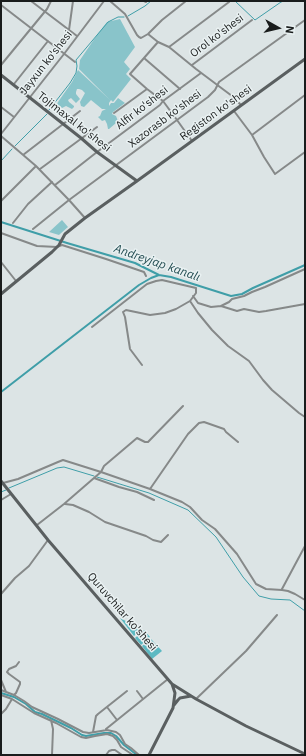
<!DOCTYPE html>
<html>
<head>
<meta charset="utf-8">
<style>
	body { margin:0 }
	#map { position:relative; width:306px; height:756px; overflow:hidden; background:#dce4e5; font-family:"IBM Plex Sans",sans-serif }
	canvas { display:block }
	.frame { position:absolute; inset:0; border:2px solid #191c1c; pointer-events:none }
	.north { position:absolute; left:258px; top:8px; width:40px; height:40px; -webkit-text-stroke:3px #e9f1f2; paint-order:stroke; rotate:98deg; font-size:11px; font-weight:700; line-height:16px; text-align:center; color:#191c1c }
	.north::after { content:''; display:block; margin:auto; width:14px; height:18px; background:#191c1c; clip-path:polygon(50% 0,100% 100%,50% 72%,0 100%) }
</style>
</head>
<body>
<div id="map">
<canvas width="306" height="756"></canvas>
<div class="frame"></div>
<div class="north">N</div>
</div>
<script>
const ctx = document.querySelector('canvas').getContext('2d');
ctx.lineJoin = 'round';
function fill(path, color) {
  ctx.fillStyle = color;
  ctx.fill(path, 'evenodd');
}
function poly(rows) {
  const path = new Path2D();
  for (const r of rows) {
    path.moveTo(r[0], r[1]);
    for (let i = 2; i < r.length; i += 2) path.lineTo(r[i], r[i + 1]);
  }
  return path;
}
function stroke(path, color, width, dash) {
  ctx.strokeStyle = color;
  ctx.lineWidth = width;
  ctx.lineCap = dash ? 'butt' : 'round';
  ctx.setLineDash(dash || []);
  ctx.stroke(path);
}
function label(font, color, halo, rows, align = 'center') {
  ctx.font = font + ' "IBM Plex Sans",sans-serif';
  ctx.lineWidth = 3;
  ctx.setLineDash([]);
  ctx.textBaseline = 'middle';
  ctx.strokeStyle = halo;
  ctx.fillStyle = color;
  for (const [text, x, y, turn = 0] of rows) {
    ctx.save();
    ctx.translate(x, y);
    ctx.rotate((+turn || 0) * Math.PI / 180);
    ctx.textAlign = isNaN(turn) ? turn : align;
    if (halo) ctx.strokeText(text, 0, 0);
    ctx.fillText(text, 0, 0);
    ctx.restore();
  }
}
const green = poly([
	[120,19,135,47,124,62,130,69,126,74,131,79,113,102,111,100,109,103,109,106,111,103,114,103,118,98,125,103,113,112,112,114,116,116,118,121,116,123,109,129,108,129,107,124,105,120,102,121,98,117,100,116,102,111,106,109,102,109,91,100,84,107,81,106,80,102,85,93,82,90,79,89,77,89,76,92,76,94,80,99,76,103,71,98,68,100,69,102,74,106,74,107,72,109,66,106,62,108,57,104,58,102,72,82,78,70,110,100,79,69,80,60,97,35,107,22],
	[62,220,68,227,60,234,59,235,49,232]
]);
const forest = poly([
	[120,618,141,629,134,636],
	[144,630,150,637,141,645,135,638],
	[151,639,162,651,152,659,142,646]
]);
const stream = poly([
	[235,1,255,20,281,2,284,1],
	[128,16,145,6,151,1],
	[49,110,70,83,76,73,77,66,76,60,108,22,118,17,124,17],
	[15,146,47,114],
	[1,161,12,149],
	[97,477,149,493,188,510,216,537,243,577,259,596,271,599,290,600,305,611],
	[9,488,57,468,64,467,94,476],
	[1,492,6,490]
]);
const canal = poly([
	[1,222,67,243,135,263,159,275,171,277,231,296,242,294,253,288,305,265],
	[1,392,139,285,151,278,159,275],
	[1,693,14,697,26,704,35,712,42,714,71,728,82,735,86,736,104,733,111,733,116,736,124,745,137,755]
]);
const street = poly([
	[31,1,77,36],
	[110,1,125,14,137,35,139,37,141,38,148,34,162,20,186,1],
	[144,1,146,2],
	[1,5,75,62],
	[69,30,73,1],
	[148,34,158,42,169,47,196,69,232,96,241,105],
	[158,42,130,74,147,89,163,101,177,120,192,141],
	[169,47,229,2],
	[144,58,180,89],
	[1,65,47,9,51,1],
	[192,65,252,20],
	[14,84,48,41],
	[1,107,14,117],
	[234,111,252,135,264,157,275,174,305,152],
	[114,113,147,89],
	[1,134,64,54,104,1],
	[252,135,305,95],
	[1,136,36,166,69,200,85,218],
	[23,155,80,111],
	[40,169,97,127],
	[55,185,97,152,160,105,163,101,201,73],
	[1,201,36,166],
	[13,223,28,204,52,182],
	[33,229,69,200,208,97,215,90,219,82,305,20],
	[1,233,37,246,57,247,62,245,106,259,144,272,146,276],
	[1,262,16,281],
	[193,296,198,303,211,307,221,306,237,311,244,309,259,312,266,311,305,304],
	[190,301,198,313,212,330,228,346,249,361,263,380,272,390,299,413,305,417],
	[221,306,229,302,232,299,244,296,252,292,265,287,305,269],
	[92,327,147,284,156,281,162,280,196,288,196,293,190,301,176,309,165,313,150,315,126,310,123,312,125,317,130,349,142,365],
	[94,478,101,472,104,466,137,438,145,442,148,442,183,406],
	[3,483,18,479,58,462,63,460,101,472,150,489,182,502,190,507,202,520,215,529,237,554,256,584,266,589,282,590,288,591,295,594,305,600],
	[150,489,188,434,199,423,204,422,224,429,226,432,238,442],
	[1,500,11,494],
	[65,504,73,505,89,512,105,522,146,536,153,540,161,542,168,535],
	[37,525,64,504,94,478,119,487,137,492,154,500],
	[282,589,305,546],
	[1,594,15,578,29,566,48,540],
	[1,680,6,692],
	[1,690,14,695,16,693,20,684,20,682,9,674,7,672,9,669,16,666,19,662],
	[137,691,143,699],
	[1,695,12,699,34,713,56,723,81,737,86,738,95,736,107,734,113,736,117,740,121,747,133,755],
	[14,695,24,701,32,707,58,719,83,732,89,733,107,730,116,732,120,735,125,744,131,748,139,755],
	[196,699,246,651,277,615],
	[107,707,117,720],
	[1,714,6,709,12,699],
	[51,720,53,729,52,755],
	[106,729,168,679],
	[93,732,96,716,98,714,127,691],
	[106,755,109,751,112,750,115,750,122,755]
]);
const secondary = poly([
	[1,75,81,138,97,152,137,181],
	[1,294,52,252,59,245,65,234,85,218,137,181,305,59],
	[1,481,48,540,172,684,175,693,173,708,149,755],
	[172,684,196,699,246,726,305,754],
	[174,705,178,700,180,698,191,696]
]);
const streetNames = [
	["Orol ko'shesi",217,36,-37],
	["Jayxun ko'shesi",46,63,-52],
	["Alfir ko'shesi",142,108,-38],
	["Registon ko'shesi",216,113,-36],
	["Xazorasb ko'shesi",165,119,-37],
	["Tojimaxal ko'shesi",74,122,38],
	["Quruvchilar ko'shesi",122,612,49]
];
const waterNames = [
	["Andreyjap kanalı",157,263,19]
];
fill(green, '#89c4ca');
fill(forest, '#5cb9c2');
stroke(stream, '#3f9ea8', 1);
stroke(canal, '#3f9ea8', 2);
stroke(street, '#868989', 2);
stroke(secondary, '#5a5f60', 3);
label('11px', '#191c1c', '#e9f1f2', streetNames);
label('italic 12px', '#224c51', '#e9f1f2', waterNames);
</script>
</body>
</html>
